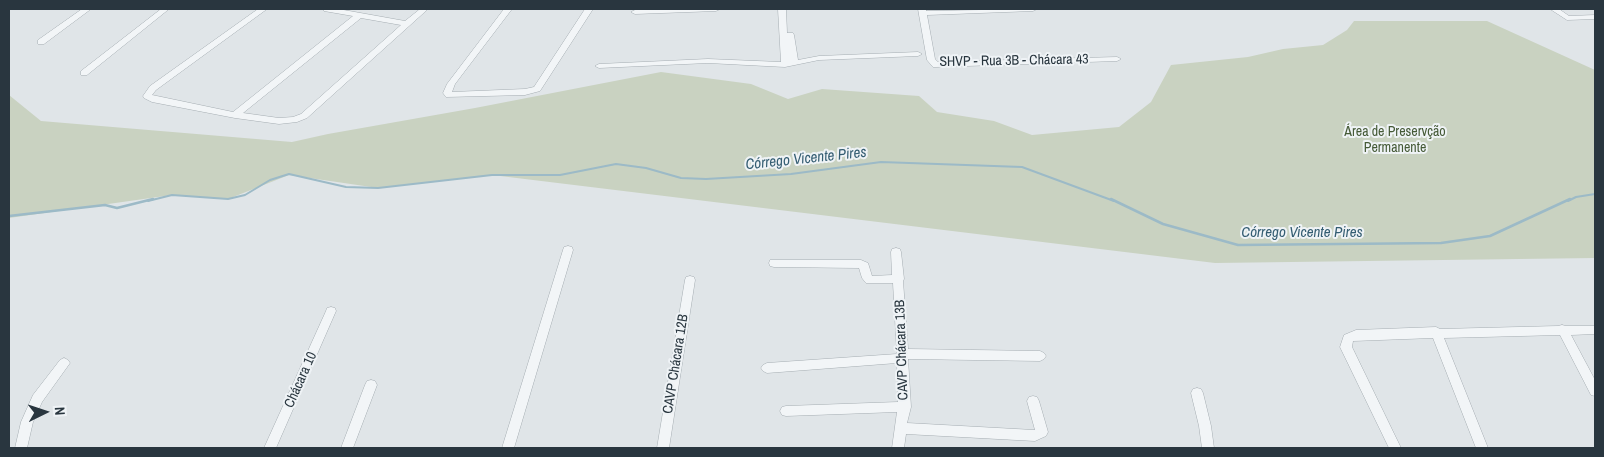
<!DOCTYPE html>
<html>
<head>
<meta charset="utf-8">
<style>
	body { margin:0 }
	#map { position:relative; width:1604px; height:457px; overflow:hidden; background:#e0e5e8; font-family:"Archivo Narrow",sans-serif }
	canvas { display:block }
	.frame { position:absolute; inset:0; border:10px solid #29363f; pointer-events:none }
	.north { position:absolute; left:20px; top:387px; width:50px; height:50px; -webkit-text-stroke:4px #eff3f6; paint-order:stroke; rotate:86deg; font-size:14px; font-weight:700; line-height:20px; text-align:center; color:#29363f }
	.north::after { content:''; display:block; margin:auto; width:18px; height:22px; background:#29363f; clip-path:polygon(50% 0,100% 100%,50% 72%,0 100%) }
</style>
</head>
<body>
<div id="map">
<canvas width="1604" height="457"></canvas>
<div class="frame"></div>
<div class="north">N</div>
</div>
<script>
const ctx = document.querySelector('canvas').getContext('2d');
ctx.lineJoin = 'round';
function fill(path, color) {
  ctx.fillStyle = color;
  ctx.fill(path, 'evenodd');
}
function poly(rows) {
  const path = new Path2D();
  for (const r of rows) {
    path.moveTo(r[0], r[1]);
    for (let i = 2; i < r.length; i += 2) path.lineTo(r[i], r[i + 1]);
  }
  return path;
}
function stroke(path, color, width, dash) {
  ctx.strokeStyle = color;
  ctx.lineWidth = width;
  ctx.lineCap = dash ? 'butt' : 'round';
  ctx.setLineDash(dash || []);
  ctx.stroke(path);
}
function label(font, color, halo, rows, align = 'center') {
  ctx.font = font + ' "Archivo Narrow",sans-serif';
  ctx.lineWidth = 4;
  ctx.setLineDash([]);
  ctx.textBaseline = 'middle';
  ctx.strokeStyle = halo;
  ctx.fillStyle = color;
  for (const [text, x, y, turn = 0] of rows) {
    ctx.save();
    ctx.translate(x, y);
    ctx.rotate((+turn || 0) * Math.PI / 180);
    ctx.textAlign = isNaN(turn) ? turn : align;
    if (halo) ctx.strokeText(text, 0, 0);
    ctx.fillText(text, 0, 0);
    ctx.restore();
  }
}
const green = poly([
	[1354,21,1487,21,1595,70,1595,258,1215,263,492,175,378,188,289,175,228,199,172,195,9,218,9,95,41,121,292,142,328,134,475,108,661,72,751,84,788,99,822,89,919,96,937,112,994,121,1032,135,1119,127,1151,102,1171,65,1248,57,1283,49,1323,45,1347,30]
]);
const streamFar1 = poly([
	[148,201,172,195,228,199,245,195,270,180,289,174,346,187,378,188,492,175,560,175,616,164,646,168,681,178,706,179,791,174,881,162,1022,167,1114,201],
	[1568,201,1576,197,1595,194]
]);
const stream = poly([
	[1111,199,1163,224,1238,245,1441,243,1490,236,1570,199],
	[9,216,105,205,117,208,153,199]
]);
const minor = poly([
	[82,9,91,9,44,44,38,44,38,40,82,9],
	[161,9,169,9,87,75,81,75,81,71,161,9],
	[258,9,267,9,156,90,152,95,233,112,353,16,324,11,323,9,338,9,405,21,420,9,428,9,307,118,297,122,279,124,235,118,152,102,144,98,143,96,150,86,258,9],
	[361,18,401,25,301,114,293,117,279,118,243,113,361,18],
	[504,9,512,9,455,84,452,92,525,89,534,87,585,9,593,9,540,91,525,95,446,97,443,93,447,84,504,9],
	[661,9,720,9,716,11,635,14,631,12,635,10,661,9],
	[778,9,786,9,787,33,793,33,794,35,798,60,819,56,918,52,922,54,918,56,819,60,785,67,708,63,599,68,595,66,599,64,708,59,781,62,778,9],
	[918,9,926,9,926,11,1037,9,1033,11,927,15,935,59,938,62,1117,57,1121,59,1117,61,936,67,933,67,927,60,918,9],
	[1550,9,1559,9,1569,16,1595,15,1595,19,1567,20,1550,9],
	[568,246,572,247,573,250,514,448,502,448,563,250,564,247,568,246],
	[896,248,900,249,901,252,904,279,903,281,908,349,1040,351,1044,353,1046,356,1044,359,1040,361,908,359,911,407,907,423,1034,430,1035,430,1027,401,1029,397,1033,396,1037,397,1039,401,1048,432,1046,436,1035,441,906,434,904,448,892,448,897,412,786,416,782,415,780,411,782,407,786,406,898,402,897,363,767,373,763,371,761,368,763,365,767,363,897,354,893,283,866,283,862,278,859,268,774,267,770,266,769,263,770,260,861,260,868,263,872,276,892,275,891,252,892,249,896,248],
	[690,276,694,277,695,280,669,448,657,448,685,280,686,277,690,276],
	[331,307,335,308,336,311,276,448,264,448,326,311,327,308,331,307],
	[1562,325,1566,326,1595,326,1595,334,1571,335,1595,380,1595,396,1591,395,1560,335,1444,338,1488,448,1476,448,1433,338,1353,341,1352,347,1401,448,1389,448,1340,347,1344,335,1356,330,1436,327,1440,329,1558,326,1562,325],
	[64,358,68,360,70,363,42,402,33,422,27,448,15,448,21,422,33,395,60,360,64,358],
	[371,380,375,381,377,385,353,448,341,448,365,385,367,381,371,380],
	[1197,388,1201,389,1203,393,1211,426,1214,448,1202,448,1199,426,1191,393,1193,389,1197,388]
]);
const streetNames = [
	["SHVP - Rua 3B - Chácara 43",1014,61,-1],
	["CAVP Chácara 13B",902,350,-92],
	["CAVP Chácara 12B",676,364,-81],
	["Chácara 10",301,380,-66]
];
const parkNames = [
	["Área de Preservção",1395,132],
	["Permanente",1395,148]
];
const waterNames = [
	["Córrego Vicente Pires",806,159,-6],
	["Córrego Vicente Pires",1302,233]
];
fill(green, '#c9d2c1');
stroke(streamFar1, '#9cbac7', 2);
stroke(stream, '#9cbac7', 2.5);
stroke(minor, '#a5adb2', 1);
fill(minor, '#f2f5f7');
label('14px', '#29363f', '#eff3f6', streetNames);
label('14px', '#455a37', '#eff3f6', parkNames);
label('italic 15px', '#345d72', '#eff3f6', waterNames);
</script>
</body>
</html>
